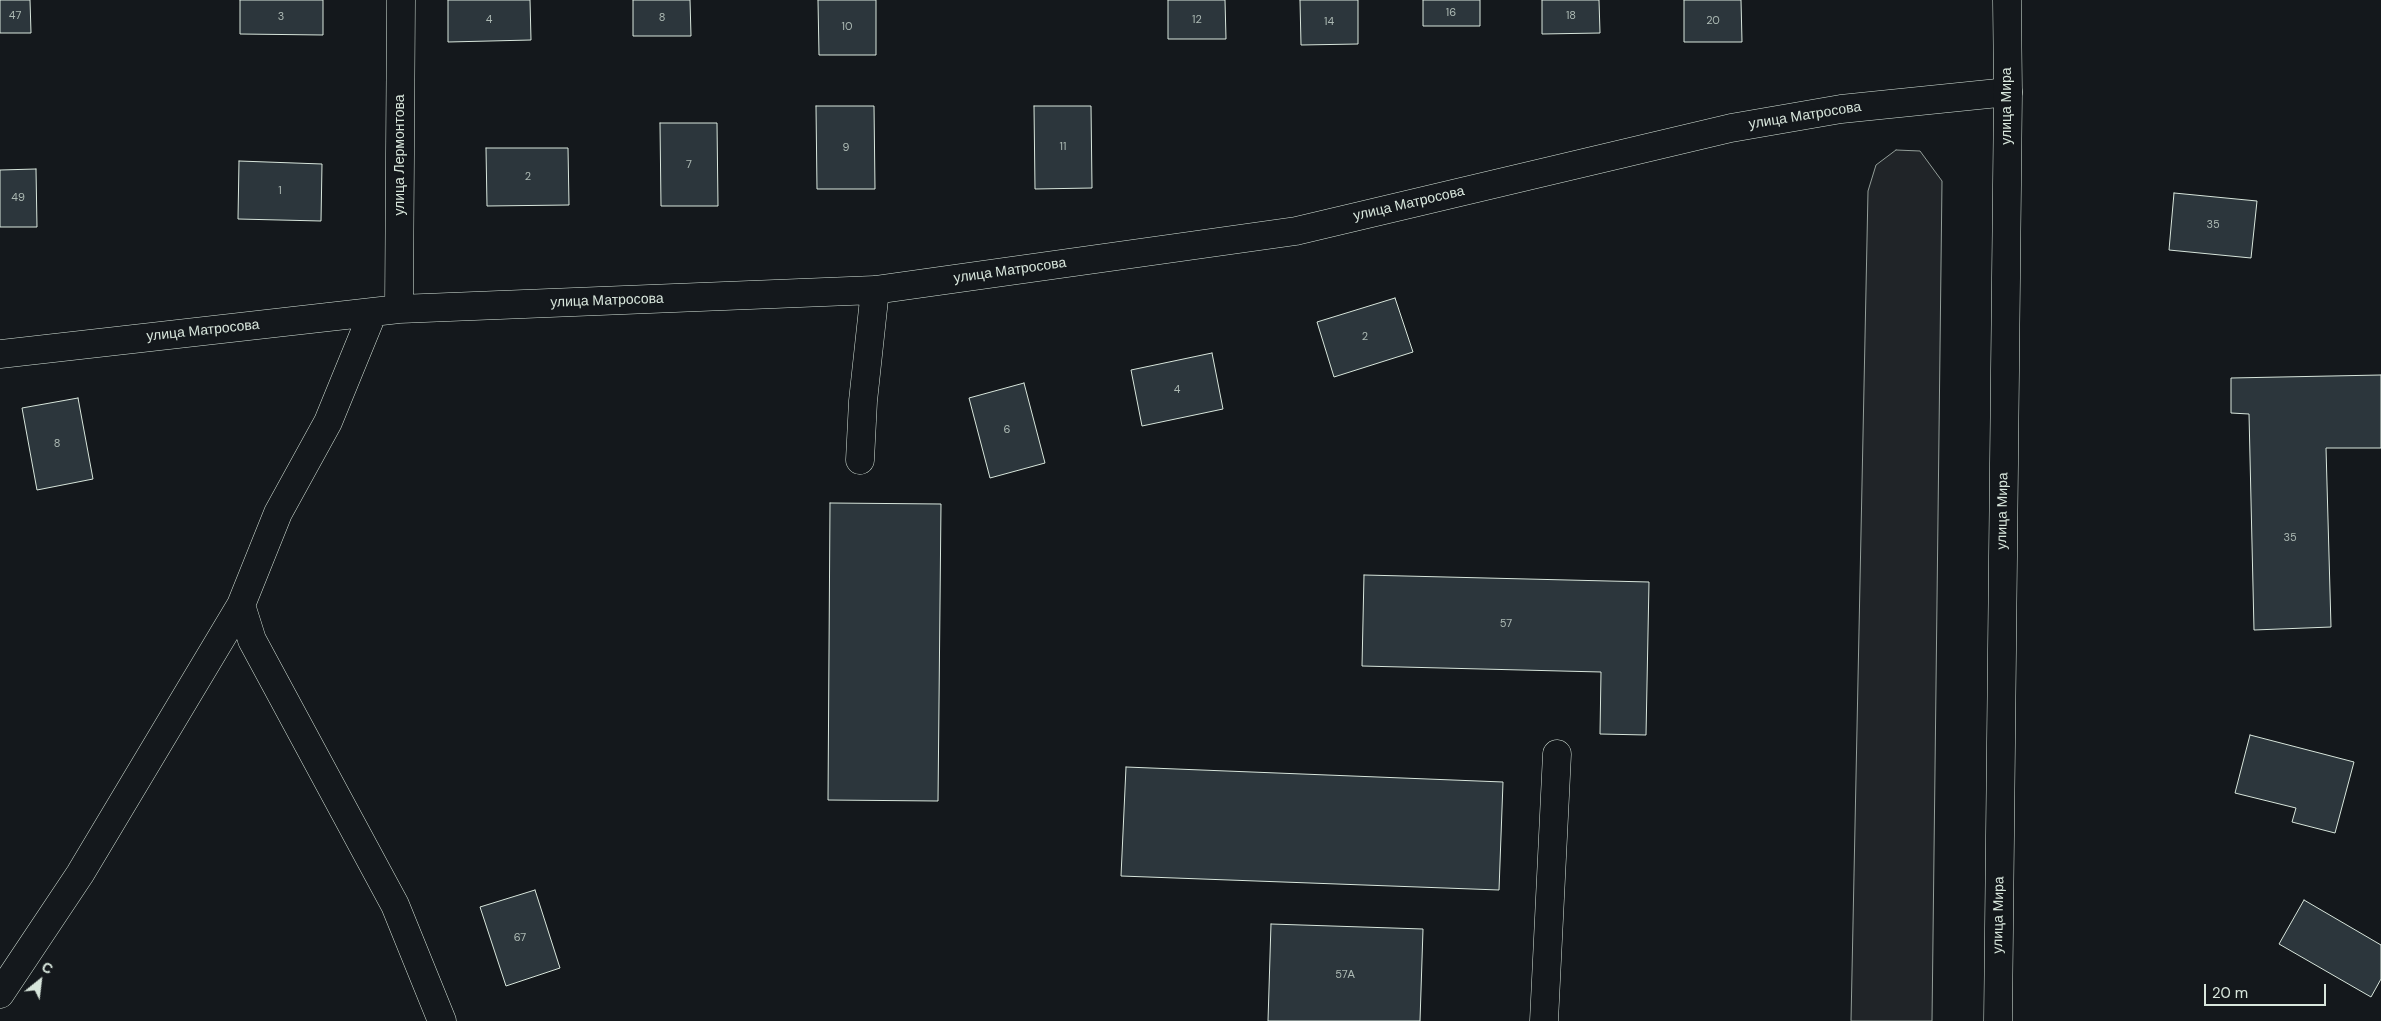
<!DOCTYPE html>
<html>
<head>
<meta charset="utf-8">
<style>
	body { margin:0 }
	#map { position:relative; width:2381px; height:1021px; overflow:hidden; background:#14181c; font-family:"DM Sans",sans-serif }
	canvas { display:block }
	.north { position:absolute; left:15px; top:956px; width:50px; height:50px; -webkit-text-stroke:4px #14181c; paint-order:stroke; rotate:29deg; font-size:14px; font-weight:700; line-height:20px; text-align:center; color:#d8e6dc }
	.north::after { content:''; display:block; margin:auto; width:18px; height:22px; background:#d8e6dc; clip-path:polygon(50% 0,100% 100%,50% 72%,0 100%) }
	.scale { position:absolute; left:2204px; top:984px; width:122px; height:22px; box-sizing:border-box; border:2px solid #d8e6dc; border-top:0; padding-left:6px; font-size:15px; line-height:18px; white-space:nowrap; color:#d8e6dc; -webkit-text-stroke:4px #14181c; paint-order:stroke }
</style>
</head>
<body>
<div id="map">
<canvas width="2381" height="1021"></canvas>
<div class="north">С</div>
<div class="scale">20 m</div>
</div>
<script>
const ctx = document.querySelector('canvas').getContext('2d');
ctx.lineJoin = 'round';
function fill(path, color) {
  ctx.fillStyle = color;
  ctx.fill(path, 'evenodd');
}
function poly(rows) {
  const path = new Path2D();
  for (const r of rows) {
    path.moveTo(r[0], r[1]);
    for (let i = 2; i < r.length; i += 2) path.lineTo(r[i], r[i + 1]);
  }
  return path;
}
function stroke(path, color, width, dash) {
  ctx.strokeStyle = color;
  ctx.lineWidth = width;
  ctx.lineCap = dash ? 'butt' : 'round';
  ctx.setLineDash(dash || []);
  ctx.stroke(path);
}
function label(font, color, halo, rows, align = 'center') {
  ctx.font = font + ' "DM Sans",sans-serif';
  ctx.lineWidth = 4;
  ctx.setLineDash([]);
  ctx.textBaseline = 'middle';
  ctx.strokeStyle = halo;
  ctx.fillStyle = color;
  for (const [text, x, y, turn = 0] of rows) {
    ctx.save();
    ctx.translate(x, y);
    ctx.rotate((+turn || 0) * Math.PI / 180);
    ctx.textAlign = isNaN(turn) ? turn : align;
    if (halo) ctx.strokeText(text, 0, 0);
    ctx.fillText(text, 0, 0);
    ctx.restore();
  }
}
const green = poly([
	[1896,150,1920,151,1942,181,1932,1021,1851,1021,1868,191,1876,165,1896,150]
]);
const building = poly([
	[0,0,30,0,31,33,0,33,0,0],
	[240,0,323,0,323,35,240,34,240,0],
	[448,0,530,0,531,40,448,42,448,0],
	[633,0,690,0,691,36,633,36,633,0],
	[818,0,876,0,876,55,819,55,818,0],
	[1168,0,1225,0,1226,39,1168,39,1168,0],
	[1300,0,1358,0,1358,44,1301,45,1300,0],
	[1423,0,1480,0,1480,26,1423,26,1423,0],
	[1542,0,1599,0,1600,33,1542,34,1542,0],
	[1684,0,1741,0,1742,42,1684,42,1684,0],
	[816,106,874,106,875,189,817,189,816,106],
	[1034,106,1091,106,1092,188,1035,189,1034,106],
	[660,123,717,123,718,206,661,206,660,123],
	[486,148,568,148,569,205,487,206,486,148],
	[239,161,322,164,321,221,238,219,239,161],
	[36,169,37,227,0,227,0,170,36,169],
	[2174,193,2257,201,2251,258,2169,250,2174,193],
	[1395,298,1413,352,1334,377,1317,322,1395,298],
	[1212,353,1223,409,1142,426,1131,370,1212,353],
	[2381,375,2381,448,2326,448,2331,627,2254,630,2249,414,2231,413,2231,378,2381,375],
	[1024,383,1045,463,990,478,969,398,1024,383],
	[78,398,93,479,37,490,22,408,78,398],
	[830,503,941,504,938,801,828,800,830,503],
	[1364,575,1649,582,1646,735,1600,734,1601,672,1362,666,1364,575],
	[2250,735,2354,762,2335,833,2292,822,2296,808,2235,793,2250,735],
	[1126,767,1503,782,1499,890,1121,876,1126,767],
	[535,890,560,968,506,986,480,907,535,890],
	[2304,900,2381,945,2381,979,2371,997,2279,944,2304,900],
	[1271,924,1423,929,1420,1021,1268,1021,1271,924]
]);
const minor = poly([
	[399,309,401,0],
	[373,312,328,422,278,513,241,605,252,640,395,905,442,1021],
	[0,354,399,309,875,290,1296,231,1731,128,1841,109,2008,92],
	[860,460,863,401,875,290],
	[0,994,80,874,241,605],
	[1544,1021,1557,754]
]);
const major = poly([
	[1998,1021,2008,92,2007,0]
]);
const numberNames = [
	["16",1451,13],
	["47",15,16],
	["18",1571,16],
	["3",281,17],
	["8",662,18],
	["4",489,20],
	["12",1197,20],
	["20",1713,21],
	["14",1329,22],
	["10",847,27],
	["11",1063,147],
	["9",846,148],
	["7",689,165],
	["2",528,177],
	["1",280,191],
	["49",18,198],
	["35",2213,225],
	["2",1365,337],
	["4",1177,390],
	["6",1007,430],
	["8",57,444],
	["35",2290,538],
	["57",1506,624],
	["67",520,938],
	["57А",1345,975]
];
const streetNames = [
	["улица Мира",2007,106,-90],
	["улица Матросова",1805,116,-9],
	["улица Лермонтова",400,155,-90],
	["улица Матросова",1409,204,-13],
	["улица Матросова",1010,271,-8],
	["улица Матросова",607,301,-2],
	["улица Матросова",203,331,-6],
	["улица Мира",2003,511,-89],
	["улица Мира",1999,915,-89]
];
fill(green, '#202428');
stroke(green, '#939e99', 1);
fill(building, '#2c363c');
stroke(building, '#d8e6dc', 1);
stroke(minor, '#d8e6dc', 29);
stroke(major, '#d8e6dc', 29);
stroke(minor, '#14181c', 28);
stroke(major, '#14181c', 28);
label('11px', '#adbab4', null, numberNames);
label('14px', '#d8e6dc', '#14181c', streetNames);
</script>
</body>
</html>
